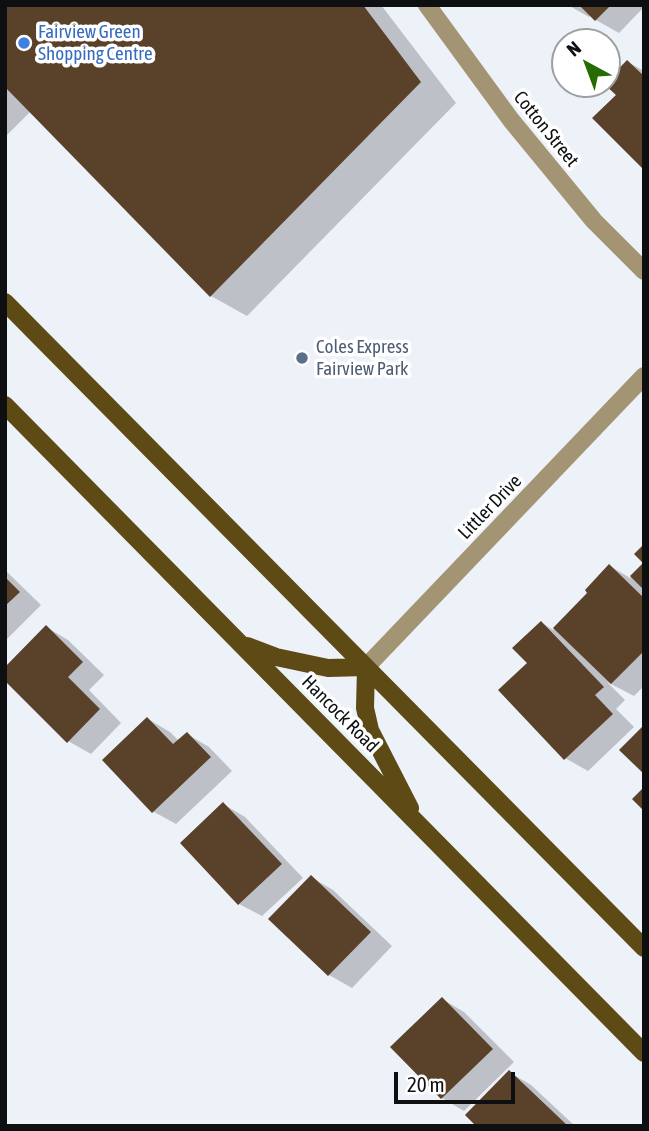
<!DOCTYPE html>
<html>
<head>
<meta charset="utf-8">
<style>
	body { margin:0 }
	#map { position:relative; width:649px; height:1131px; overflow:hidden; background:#edf1f8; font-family:"Asap Condensed",sans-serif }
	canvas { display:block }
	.frame { position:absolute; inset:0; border:7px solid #0d0f11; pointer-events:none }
	.north { position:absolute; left:551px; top:28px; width:70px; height:70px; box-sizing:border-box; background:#fff; border:2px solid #9e9fa0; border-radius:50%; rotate:319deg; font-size:19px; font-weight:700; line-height:28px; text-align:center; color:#0d0f11 }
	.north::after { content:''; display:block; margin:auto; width:24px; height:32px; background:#276b03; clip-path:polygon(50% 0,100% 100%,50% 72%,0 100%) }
	.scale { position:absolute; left:394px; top:1072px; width:121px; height:32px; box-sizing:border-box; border:4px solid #0d0f11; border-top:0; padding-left:9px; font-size:21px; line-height:24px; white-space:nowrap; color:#0d0f11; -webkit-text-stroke:5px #fff; paint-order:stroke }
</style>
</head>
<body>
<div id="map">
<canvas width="649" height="1131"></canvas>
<div class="frame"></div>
<div class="north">N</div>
<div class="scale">20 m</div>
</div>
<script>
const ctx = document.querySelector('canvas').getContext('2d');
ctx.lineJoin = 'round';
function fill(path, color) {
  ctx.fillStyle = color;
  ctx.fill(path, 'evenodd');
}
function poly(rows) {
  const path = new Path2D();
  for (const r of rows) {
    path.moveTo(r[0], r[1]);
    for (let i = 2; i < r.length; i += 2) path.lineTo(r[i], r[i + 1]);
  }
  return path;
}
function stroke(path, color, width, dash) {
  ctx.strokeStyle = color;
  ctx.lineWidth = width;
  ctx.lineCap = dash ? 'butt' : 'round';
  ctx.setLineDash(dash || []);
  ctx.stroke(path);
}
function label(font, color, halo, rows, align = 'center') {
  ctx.font = font + ' "Asap Condensed",sans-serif';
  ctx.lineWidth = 7;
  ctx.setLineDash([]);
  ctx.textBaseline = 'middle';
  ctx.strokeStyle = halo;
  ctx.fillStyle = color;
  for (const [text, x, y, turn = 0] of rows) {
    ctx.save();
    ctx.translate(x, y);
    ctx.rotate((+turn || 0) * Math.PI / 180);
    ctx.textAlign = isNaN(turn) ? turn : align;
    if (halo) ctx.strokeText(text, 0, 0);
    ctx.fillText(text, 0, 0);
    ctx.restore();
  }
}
const shadow = poly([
	[5,5,381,5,456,103,247,316,211,296,31,111,5,137],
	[568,5,644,5,644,7,619,33,596,20,591,15,589,17],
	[628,62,644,71,644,167,618,95,607,84],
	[644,565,644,686,634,696,607,682,625,700,616,709,634,727,588,771,565,758,529,663,542,623,553,630,590,593,610,566,630,578],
	[5,570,41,605,5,641],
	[46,627,68,640,104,675,89,690,121,723,91,754,68,741],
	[148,719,170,732,179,741,187,734,209,747,232,771,176,824,154,812,104,760],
	[223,804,245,817,303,878,262,916,239,904],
	[311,877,333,890,392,946,352,988,329,975,271,919],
	[442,999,464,1012,514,1062,464,1111,442,1098],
	[509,1072,531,1085,575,1126,479,1126]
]);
const building = poly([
	[5,5,363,5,421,82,210,297,5,87],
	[579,5,611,5,595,21],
	[627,60,644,76,644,170,592,118,616,95,604,84,607,84,607,81],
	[644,544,644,590,630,576,643,563,634,554],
	[609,564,644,598,644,651,611,684,553,628,587,593,585,590],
	[5,577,20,592,5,606],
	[541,621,604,687,595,695,613,714,564,760,498,690,527,663,512,648],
	[46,625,83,662,68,677,100,709,67,743,5,681,5,667],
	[147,717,173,744,187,732,211,757,152,813,102,760],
	[644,725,644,774,619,750],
	[644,787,644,811,632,799],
	[223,802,282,864,238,905,180,843],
	[311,875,371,932,328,976,268,919],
	[442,997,493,1049,441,1099,390,1047],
	[509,1070,568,1126,476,1126,465,1115]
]);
const minor = poly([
	[427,5,511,120,594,221,644,271],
	[366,667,644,376]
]);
const major = poly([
	[5,302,644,948],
	[5,405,644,1053],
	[247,646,276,657,328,668,366,667],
	[366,667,365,708,370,730,410,808]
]);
const markers = [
	[24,43,7,"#3f7fe0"],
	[302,358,7,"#5c6f8a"]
];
const shopNames = [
	["Fairview Green",38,32],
	["Shopping Centre",38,54]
];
const streetNames = [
	["Cotton Street",546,129,51],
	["Littler Drive",490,507,-46],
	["Hancock Road",340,714,45]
];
const serviceNames = [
	["Coles Express",316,347],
	["Fairview Park",316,369]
];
fill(shadow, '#0003');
fill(building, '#5a412a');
stroke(minor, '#a39473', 18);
stroke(major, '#5e4a14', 18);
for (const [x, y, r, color] of markers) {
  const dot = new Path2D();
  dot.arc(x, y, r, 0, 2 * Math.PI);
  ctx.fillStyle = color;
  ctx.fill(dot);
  stroke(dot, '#fff', 2.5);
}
label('19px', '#366cbe', '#fff', shopNames, 'left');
label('19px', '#0d0f11', '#fff', streetNames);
label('19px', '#4e5e75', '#fff', serviceNames, 'left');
</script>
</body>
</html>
